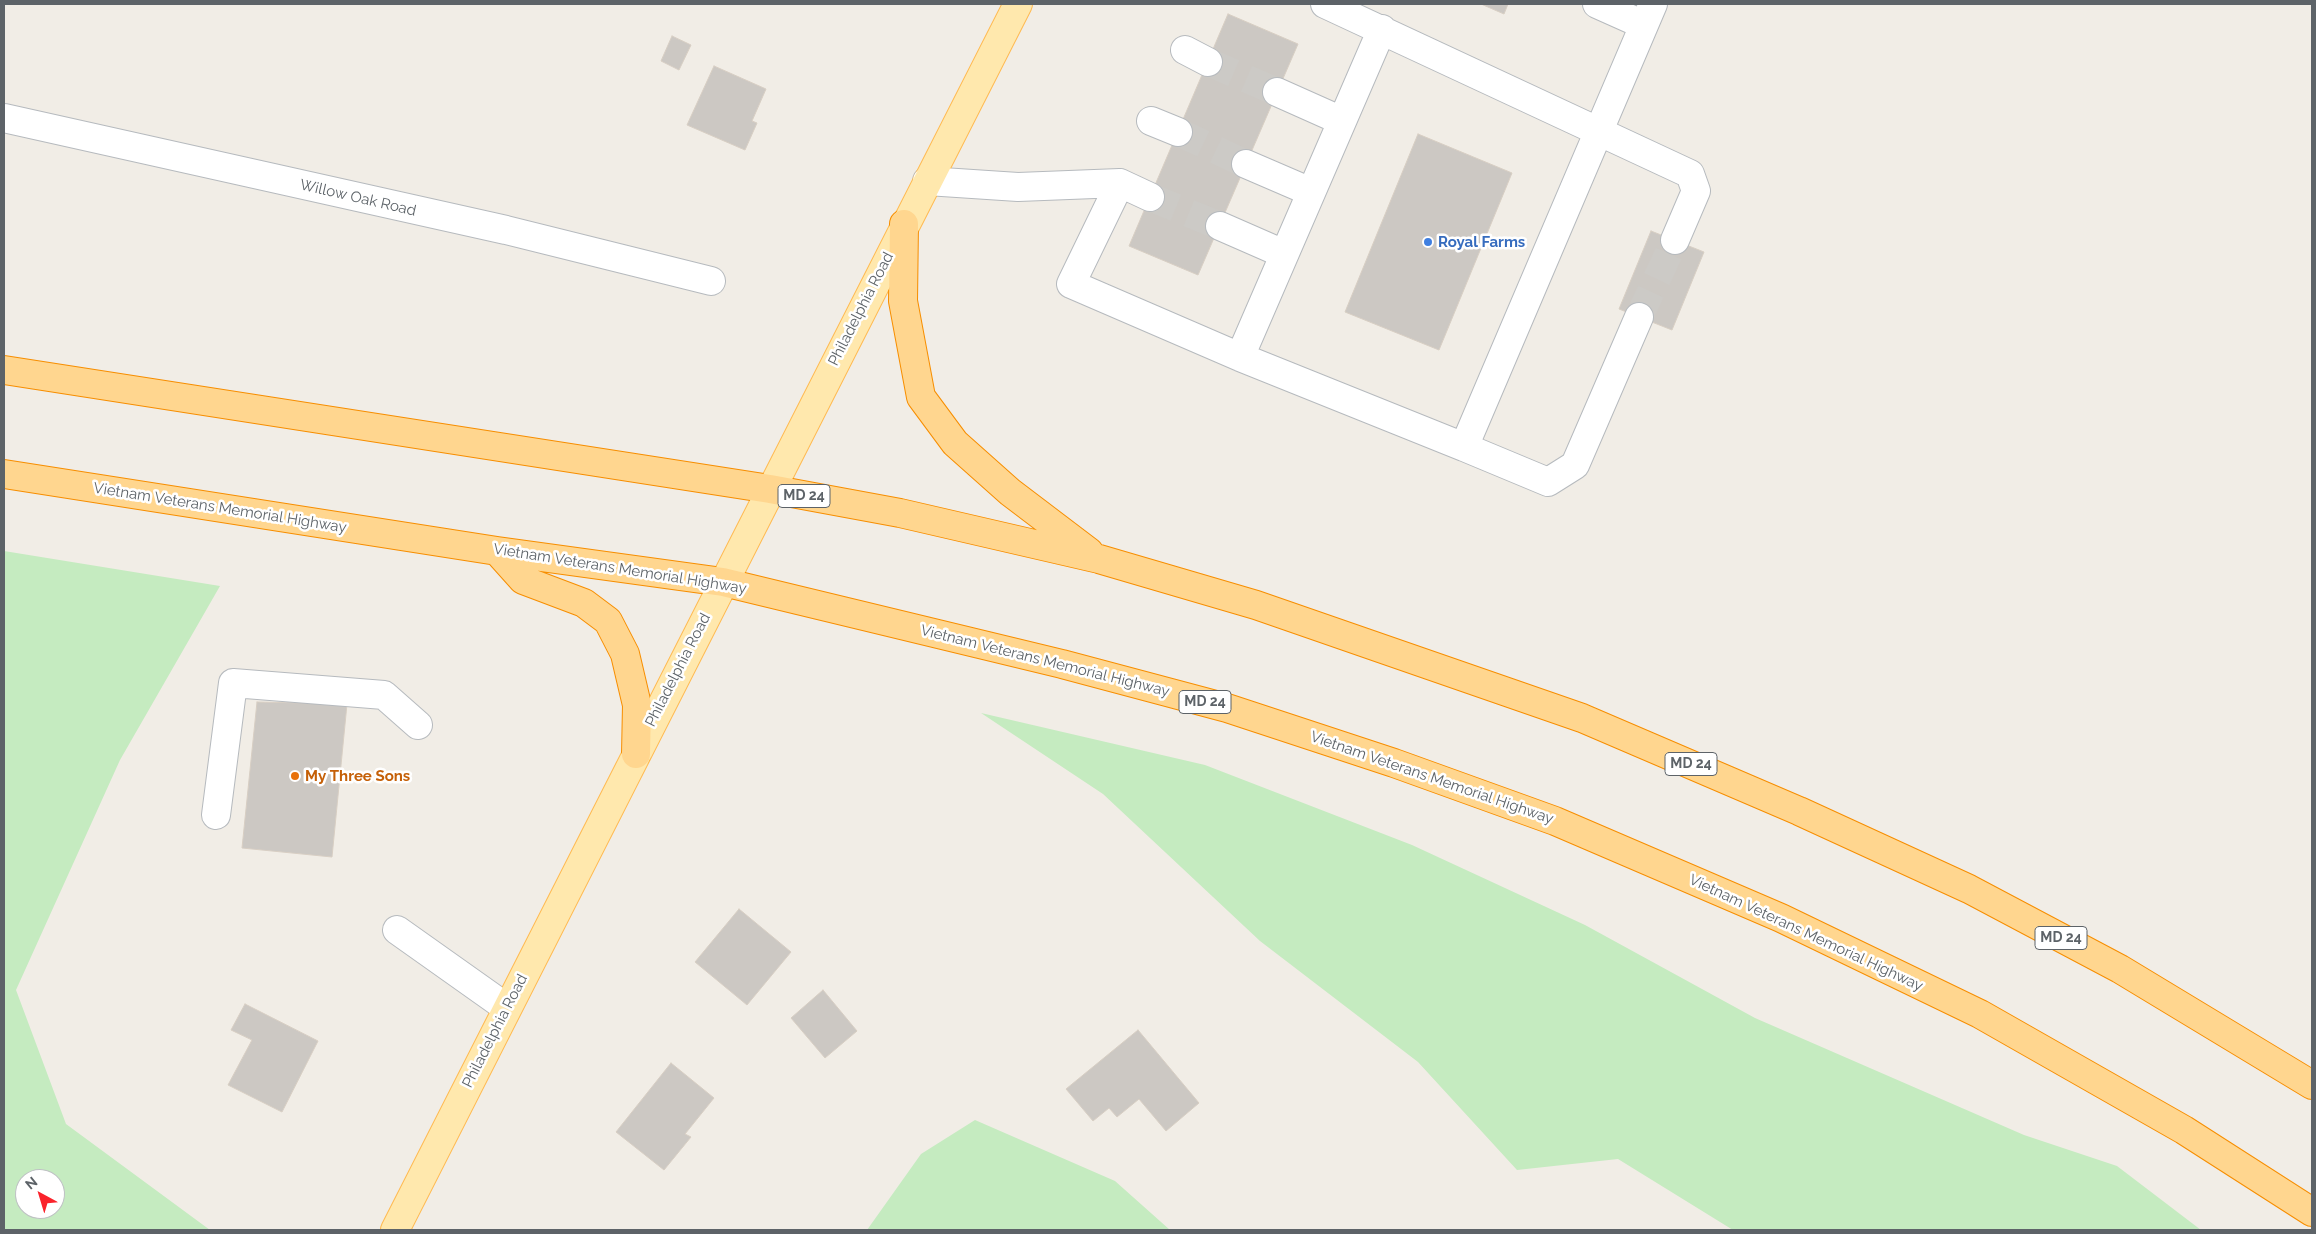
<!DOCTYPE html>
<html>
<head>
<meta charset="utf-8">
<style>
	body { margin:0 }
	#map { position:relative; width:2316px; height:1234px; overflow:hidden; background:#f1ede6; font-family:Raleway,sans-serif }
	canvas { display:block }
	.frame { position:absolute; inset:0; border:5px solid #5d6368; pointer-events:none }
	.north { position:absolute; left:15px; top:1169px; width:50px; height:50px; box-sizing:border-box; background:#fff; border:1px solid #bec1c3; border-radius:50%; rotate:321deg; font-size:14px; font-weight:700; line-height:20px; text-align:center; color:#5d6368 }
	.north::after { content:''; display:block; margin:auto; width:18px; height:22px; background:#fa232b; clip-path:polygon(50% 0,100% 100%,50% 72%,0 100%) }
</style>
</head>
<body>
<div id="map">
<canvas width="2316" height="1234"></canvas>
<div class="frame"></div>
<div class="north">N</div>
</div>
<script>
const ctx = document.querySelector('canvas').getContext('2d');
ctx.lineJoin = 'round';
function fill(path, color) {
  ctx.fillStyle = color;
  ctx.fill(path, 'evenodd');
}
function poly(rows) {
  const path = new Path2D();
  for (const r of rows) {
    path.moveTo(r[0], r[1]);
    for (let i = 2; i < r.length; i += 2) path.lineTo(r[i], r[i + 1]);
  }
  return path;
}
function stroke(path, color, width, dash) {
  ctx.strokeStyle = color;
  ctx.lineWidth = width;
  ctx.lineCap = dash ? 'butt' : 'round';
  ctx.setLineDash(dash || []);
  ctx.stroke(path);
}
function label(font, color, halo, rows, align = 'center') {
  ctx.font = font + ' Raleway,sans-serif';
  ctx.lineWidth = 5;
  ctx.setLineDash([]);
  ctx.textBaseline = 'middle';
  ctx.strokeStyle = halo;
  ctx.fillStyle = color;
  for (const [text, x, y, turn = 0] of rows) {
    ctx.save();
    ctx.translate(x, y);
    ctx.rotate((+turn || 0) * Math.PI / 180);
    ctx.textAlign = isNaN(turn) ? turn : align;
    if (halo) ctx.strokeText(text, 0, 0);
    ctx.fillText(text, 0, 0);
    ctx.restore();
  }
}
const green = poly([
	[4,551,220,586,120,760,16,990,66,1124,210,1230,4,1230],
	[25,1179,55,1179,55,1209,25,1209],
	[981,713,1205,765,1412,845,1585,925,1755,1018,2024,1135,2117,1166,2201,1230,1733,1230,1618,1159,1517,1170,1418,1062,1260,941,1103,794],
	[975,1120,1115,1181,1170,1230,867,1230,921,1154]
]);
const building = poly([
	[1481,4,1508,4,1504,14,1481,4],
	[1228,14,1298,44,1198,275,1129,246,1228,14],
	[672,36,691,45,679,70,661,61,672,36],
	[714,66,766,89,752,121,757,123,745,150,687,125,714,66],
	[1418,134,1512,173,1439,350,1345,312,1418,134],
	[1651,231,1704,252,1672,330,1619,309,1651,231],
	[257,702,347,704,332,857,242,848,257,702],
	[739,909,791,952,747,1005,695,962,739,909],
	[823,990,857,1031,825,1058,791,1018,823,990],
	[245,1004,318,1041,282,1112,228,1085,252,1040,231,1030,245,1004],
	[1138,1030,1199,1103,1166,1131,1139,1099,1117,1117,1109,1108,1093,1121,1066,1089,1138,1030],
	[671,1063,714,1098,685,1134,691,1137,664,1170,616,1132,671,1063]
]);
const minorTunnel = poly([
	[1208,62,1277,92],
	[1178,132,1246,164],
	[1150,197,1220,226],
	[1639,317,1675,240]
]);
const minor = poly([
	[1325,4,1690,174,1696,191,1675,240],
	[1597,4,1644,25],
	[1185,50,1208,62],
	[1277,92,1342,121],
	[4,118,506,230,711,281],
	[1151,121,1178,132],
	[1246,164,1311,192],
	[927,181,1018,187,1120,183,1150,197],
	[1120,183,1071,284,1240,357,1464,447,1653,4],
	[1220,226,1284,254],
	[1240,357,1382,29],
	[1464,447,1548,482,1575,465,1639,317],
	[216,815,233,683,384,695,418,725],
	[397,930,507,1008]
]);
const major = poly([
	[395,1230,1018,4]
]);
const highway = poly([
	[904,224,903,301,921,397,955,443,1010,492,1089,552],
	[4,370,770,489,900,513,1099,559,1256,605,1582,718,1799,811,1969,889,2120,969,2312,1085],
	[4,474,497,551,723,582,1062,664,1227,708,1394,763,1555,821,1781,918,1980,1014,2184,1130,2312,1212],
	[497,551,523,580,584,603,608,621,625,654,637,705,636,754]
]);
const markers = [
	[1428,242,5,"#3f7fe0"],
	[295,776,5,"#e8710a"]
];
const shields = [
	[804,496,52],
	[1205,702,52],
	[1691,764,52],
	[2061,938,52]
];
const shieldNames = [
	["MD 24",804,496],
	["MD 24",1205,702],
	["MD 24",1691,764],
	["MD 24",2061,938]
];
const streetNames = [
	["Willow Oak Road",358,198,13],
	["Philadelphia Road",861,309,-63],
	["Vietnam Veterans Memorial Highway",220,508,9],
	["Vietnam Veterans Memorial Highway",620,569,9],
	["Vietnam Veterans Memorial Highway",1045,661,14],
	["Philadelphia Road",678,670,-63],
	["Vietnam Veterans Memorial Highway",1432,778,19],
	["Vietnam Veterans Memorial Highway",1806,933,25],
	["Philadelphia Road",495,1031,-63]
];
const shopNames = [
	["Royal Farms",1438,242]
];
const foodNames = [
	["My Three Sons",305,776]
];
fill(green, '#c5ebc0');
fill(building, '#ccc8c3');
stroke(building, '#d7cec3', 1);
stroke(minorTunnel, '#cccac6', 28, [28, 14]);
stroke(minor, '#b6babe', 30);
stroke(major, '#ffba51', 30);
stroke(highway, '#f78e00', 30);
stroke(minor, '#fff', 28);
stroke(major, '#ffe8ad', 28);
stroke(highway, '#ffd68f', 28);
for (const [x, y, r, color] of markers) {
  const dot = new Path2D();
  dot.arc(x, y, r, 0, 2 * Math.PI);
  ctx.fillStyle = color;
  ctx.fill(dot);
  stroke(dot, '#fff', 2);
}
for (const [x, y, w] of shields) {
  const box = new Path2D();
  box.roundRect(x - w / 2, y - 11.5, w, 23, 4);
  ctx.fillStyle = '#fff';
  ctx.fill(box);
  stroke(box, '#5d6368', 1);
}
label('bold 14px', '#5d6368', null, shieldNames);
label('15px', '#5d6368', '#fff', streetNames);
label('bold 15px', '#366cbe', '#fff', shopNames, 'left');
label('bold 15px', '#c56008', '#fff', foodNames, 'left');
</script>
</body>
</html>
